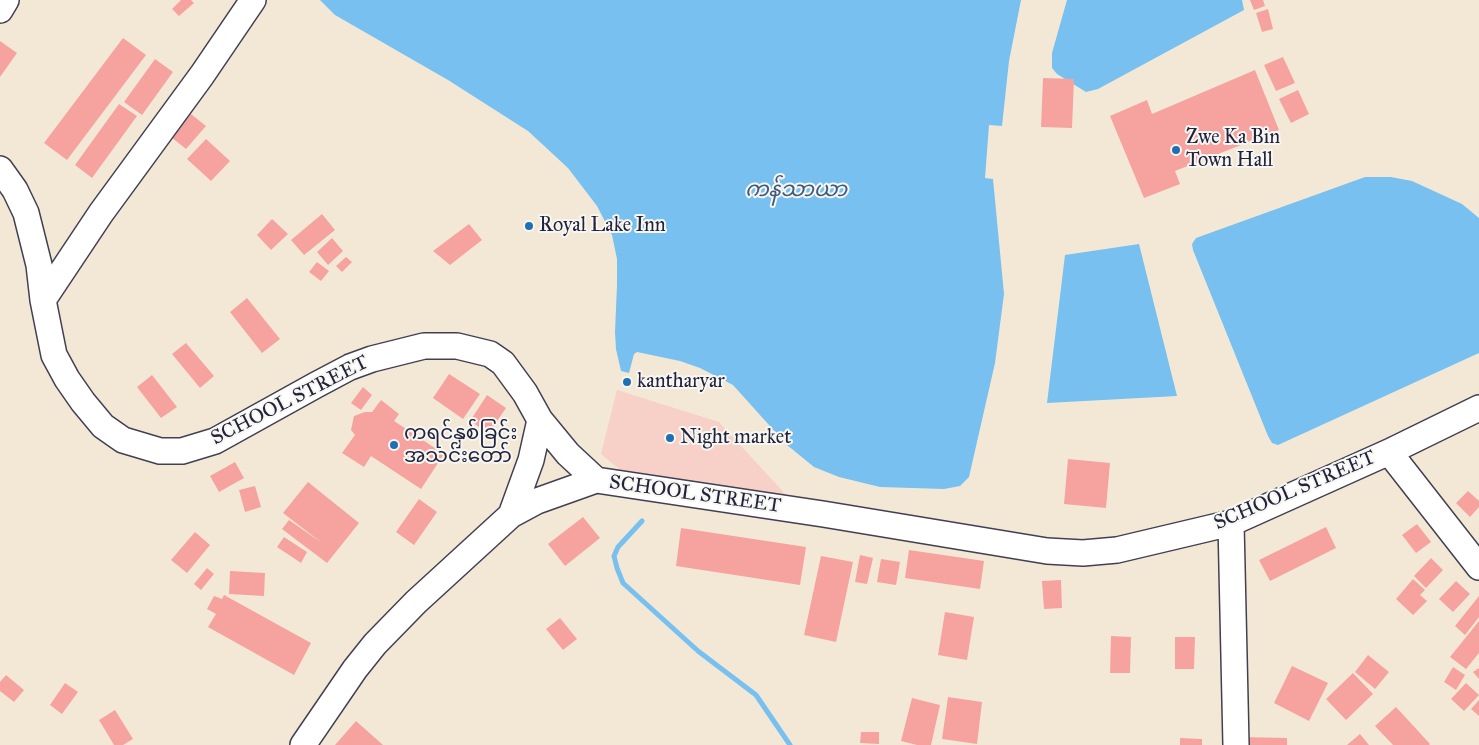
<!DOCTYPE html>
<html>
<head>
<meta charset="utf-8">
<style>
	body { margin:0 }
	canvas { display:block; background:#f3e8d5 }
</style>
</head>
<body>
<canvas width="1479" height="745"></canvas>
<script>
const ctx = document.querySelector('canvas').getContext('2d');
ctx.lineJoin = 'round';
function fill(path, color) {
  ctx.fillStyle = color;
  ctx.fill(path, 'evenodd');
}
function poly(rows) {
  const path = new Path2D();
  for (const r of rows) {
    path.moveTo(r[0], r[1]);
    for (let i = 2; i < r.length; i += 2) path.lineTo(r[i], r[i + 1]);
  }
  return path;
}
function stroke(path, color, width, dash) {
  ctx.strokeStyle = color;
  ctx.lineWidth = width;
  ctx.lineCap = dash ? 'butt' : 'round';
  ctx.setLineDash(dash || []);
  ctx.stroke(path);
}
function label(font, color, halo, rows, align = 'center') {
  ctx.font = font + ' "IM FELL Great Primer","Noto Sans Myanmar",serif';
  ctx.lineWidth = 4;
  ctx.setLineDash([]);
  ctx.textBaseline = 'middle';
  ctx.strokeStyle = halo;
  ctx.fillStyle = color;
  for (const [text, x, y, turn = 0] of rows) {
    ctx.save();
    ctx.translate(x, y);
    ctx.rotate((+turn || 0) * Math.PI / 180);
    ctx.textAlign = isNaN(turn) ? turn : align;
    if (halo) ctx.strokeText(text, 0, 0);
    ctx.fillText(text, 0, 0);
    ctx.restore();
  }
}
const built = poly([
	[617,390,719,422,788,497,624,473,601,454]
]);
const water = poly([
	[320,0,1021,0,1009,61,1002,126,989,125,985,178,993,179,1004,294,995,363,969,477,960,486,944,489,880,487,839,477,814,467,787,445,733,385,700,368,680,361,637,352,634,354,629,373,621,371,616,349,615,332,617,285,617,259,612,235,597,206,568,168,528,131,448,80,335,15],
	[1067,0,1242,0,1244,10,1098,89,1086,92,1057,74,1052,68,1052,53],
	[1365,177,1391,177,1412,181,1462,204,1479,218,1479,353,1278,445,1272,443,1268,436,1193,250,1192,244,1196,238],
	[1139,244,1177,396,1047,403,1065,255]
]);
const stream = poly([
	[642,521,618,547,614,556,617,568,623,583,698,651,756,695,790,745]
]);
const building = poly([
	[181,0,191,0,194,3,179,16,172,9],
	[1250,0,1263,0,1265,6,1254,10],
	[1268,9,1273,29,1262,32,1256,13],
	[123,38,146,55,67,160,44,143],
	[0,41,17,53,0,77],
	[1283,57,1295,83,1276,91,1264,65],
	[155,59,173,72,142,115,124,102],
	[1255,70,1279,130,1175,171,1180,184,1144,198,1110,116,1147,100,1152,114],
	[1043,78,1074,79,1072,128,1041,127],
	[1298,90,1309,114,1291,123,1279,99],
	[119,104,137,116,92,178,75,165],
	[191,114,206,126,186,149,171,137],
	[206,139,230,161,211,181,187,159],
	[322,214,335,230,304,255,291,240],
	[272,219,288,234,271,250,257,235],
	[469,224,482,240,450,265,433,251],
	[332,238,343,251,328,265,317,252],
	[346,257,352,262,342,272,336,266],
	[317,262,329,271,321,281,309,272],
	[247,298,280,339,262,353,230,312],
	[186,343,214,376,200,388,172,354],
	[449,374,480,394,463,419,433,398],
	[152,375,177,407,161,418,137,387],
	[363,387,372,395,361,410,351,403],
	[487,395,506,408,489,433,470,421],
	[381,400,399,414,394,421,444,454,421,489,371,456,364,467,342,453,355,435,351,430,354,416,365,412,372,412],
	[1068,459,1110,463,1106,508,1064,504],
	[235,462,244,478,219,492,210,476],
	[308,482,359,523,327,563,282,529,289,520,322,543,283,513],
	[255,486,261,507,245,512,239,490],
	[1468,491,1479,501,1479,507,1470,517,1456,503],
	[419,499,437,512,414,545,396,532],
	[583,517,600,538,565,566,548,544],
	[1417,524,1431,542,1416,553,1402,535],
	[1326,527,1336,548,1270,581,1259,560],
	[681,528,806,547,800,585,676,566],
	[195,532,210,545,187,573,171,560],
	[284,537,307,552,301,563,277,547],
	[909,550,984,561,980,589,905,578],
	[860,555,873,558,867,584,855,582],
	[821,556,853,562,836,642,804,635],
	[1431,558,1443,570,1426,588,1414,576],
	[881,559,900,562,896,585,877,582],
	[207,568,214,574,201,590,194,584],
	[230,571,265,573,264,596,229,594],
	[1413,579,1425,590,1420,595,1427,601,1413,615,1396,599],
	[1061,580,1062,608,1044,609,1042,581],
	[1456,581,1470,594,1453,612,1439,599],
	[224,595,311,643,294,675,208,627,216,614,207,609,214,596,222,599],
	[1479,596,1479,617,1465,635,1455,626],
	[945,612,974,617,967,660,938,655],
	[560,618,577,639,563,650,546,629],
	[1479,621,1479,653,1466,669,1450,657],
	[1111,636,1131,637,1130,673,1110,673],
	[1175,637,1195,637,1194,669,1175,669],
	[1368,655,1389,672,1375,689,1355,672],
	[1292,666,1328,683,1309,721,1274,703],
	[1453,667,1465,675,1456,690,1444,682],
	[1479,668,1479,679,1473,672],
	[1353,673,1373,694,1346,720,1326,699],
	[6,675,24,690,14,702,0,691,0,682],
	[65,683,78,692,62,714,50,705],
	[1466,683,1479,695,1464,711,1451,699],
	[948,697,982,702,977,744,942,739],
	[912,698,940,705,931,745,917,745,901,741],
	[1479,700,1479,716,1471,709],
	[1396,707,1430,744,1429,745,1393,745,1375,726],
	[115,710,133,739,123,745,114,745,99,720],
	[356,721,383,745,335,745],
	[861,732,879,732,879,744,860,743],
	[1360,734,1369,745,1347,745],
	[1241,737,1287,738,1287,745,1241,745],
	[1180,738,1202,739,1202,745,1180,745]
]);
const minor = poly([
	[0,10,6,0],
	[0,169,15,190,26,213,39,265,43,300,54,355,67,379,83,402,103,426,123,440,160,451,182,451,215,441,316,385,350,367,372,359,424,346,457,346,490,354,503,363,525,393,540,420,568,454,596,480,823,514,1047,551,1083,553,1117,550,1231,523,1389,452,1479,408],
	[43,300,101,213,202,75,253,0],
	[1389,452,1479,567],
	[511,515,531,460,540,420],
	[1231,523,1236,745],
	[303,745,355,669,375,644,416,602,511,515,537,501,596,480]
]);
const markers = [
	[1176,150,5,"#1f6fb2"],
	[529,226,5,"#1f6fb2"],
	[627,382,5,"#1f6fb2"],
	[670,438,5,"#1f6fb2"],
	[394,445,5,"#1f6fb2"]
];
const poiNames = [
	["Zwe Ka Bin",1186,138],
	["Town Hall",1186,161],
	["Royal Lake Inn",539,226],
	["kantharyar",637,382],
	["ကရင်နှစ်ခြင်း",404,434],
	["အသင်းတော်",404,457],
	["Night market",680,438]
];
const streetNames = [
	["SCHOOL STREET",290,401,-27],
	["SCHOOL STREET",1295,491,-23],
	["SCHOOL STREET",695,495,8]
];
const waterNames = [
	["ကန်သာယာ",796,191]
];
fill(built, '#f7d1c7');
fill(water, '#77c0f0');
stroke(stream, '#77c0f0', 5);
fill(building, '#f6a3a0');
stroke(minor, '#414052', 28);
stroke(minor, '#fff', 25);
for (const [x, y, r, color] of markers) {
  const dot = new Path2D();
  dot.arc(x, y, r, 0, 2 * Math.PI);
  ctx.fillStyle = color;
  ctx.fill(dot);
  stroke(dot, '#f6f6f2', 2);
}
label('20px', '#22223b', '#f6f6f2', poiNames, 'left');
label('20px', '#22223b', '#f6f6f2', streetNames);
label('italic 21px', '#40597a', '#f6f6f2', waterNames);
</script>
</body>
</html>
